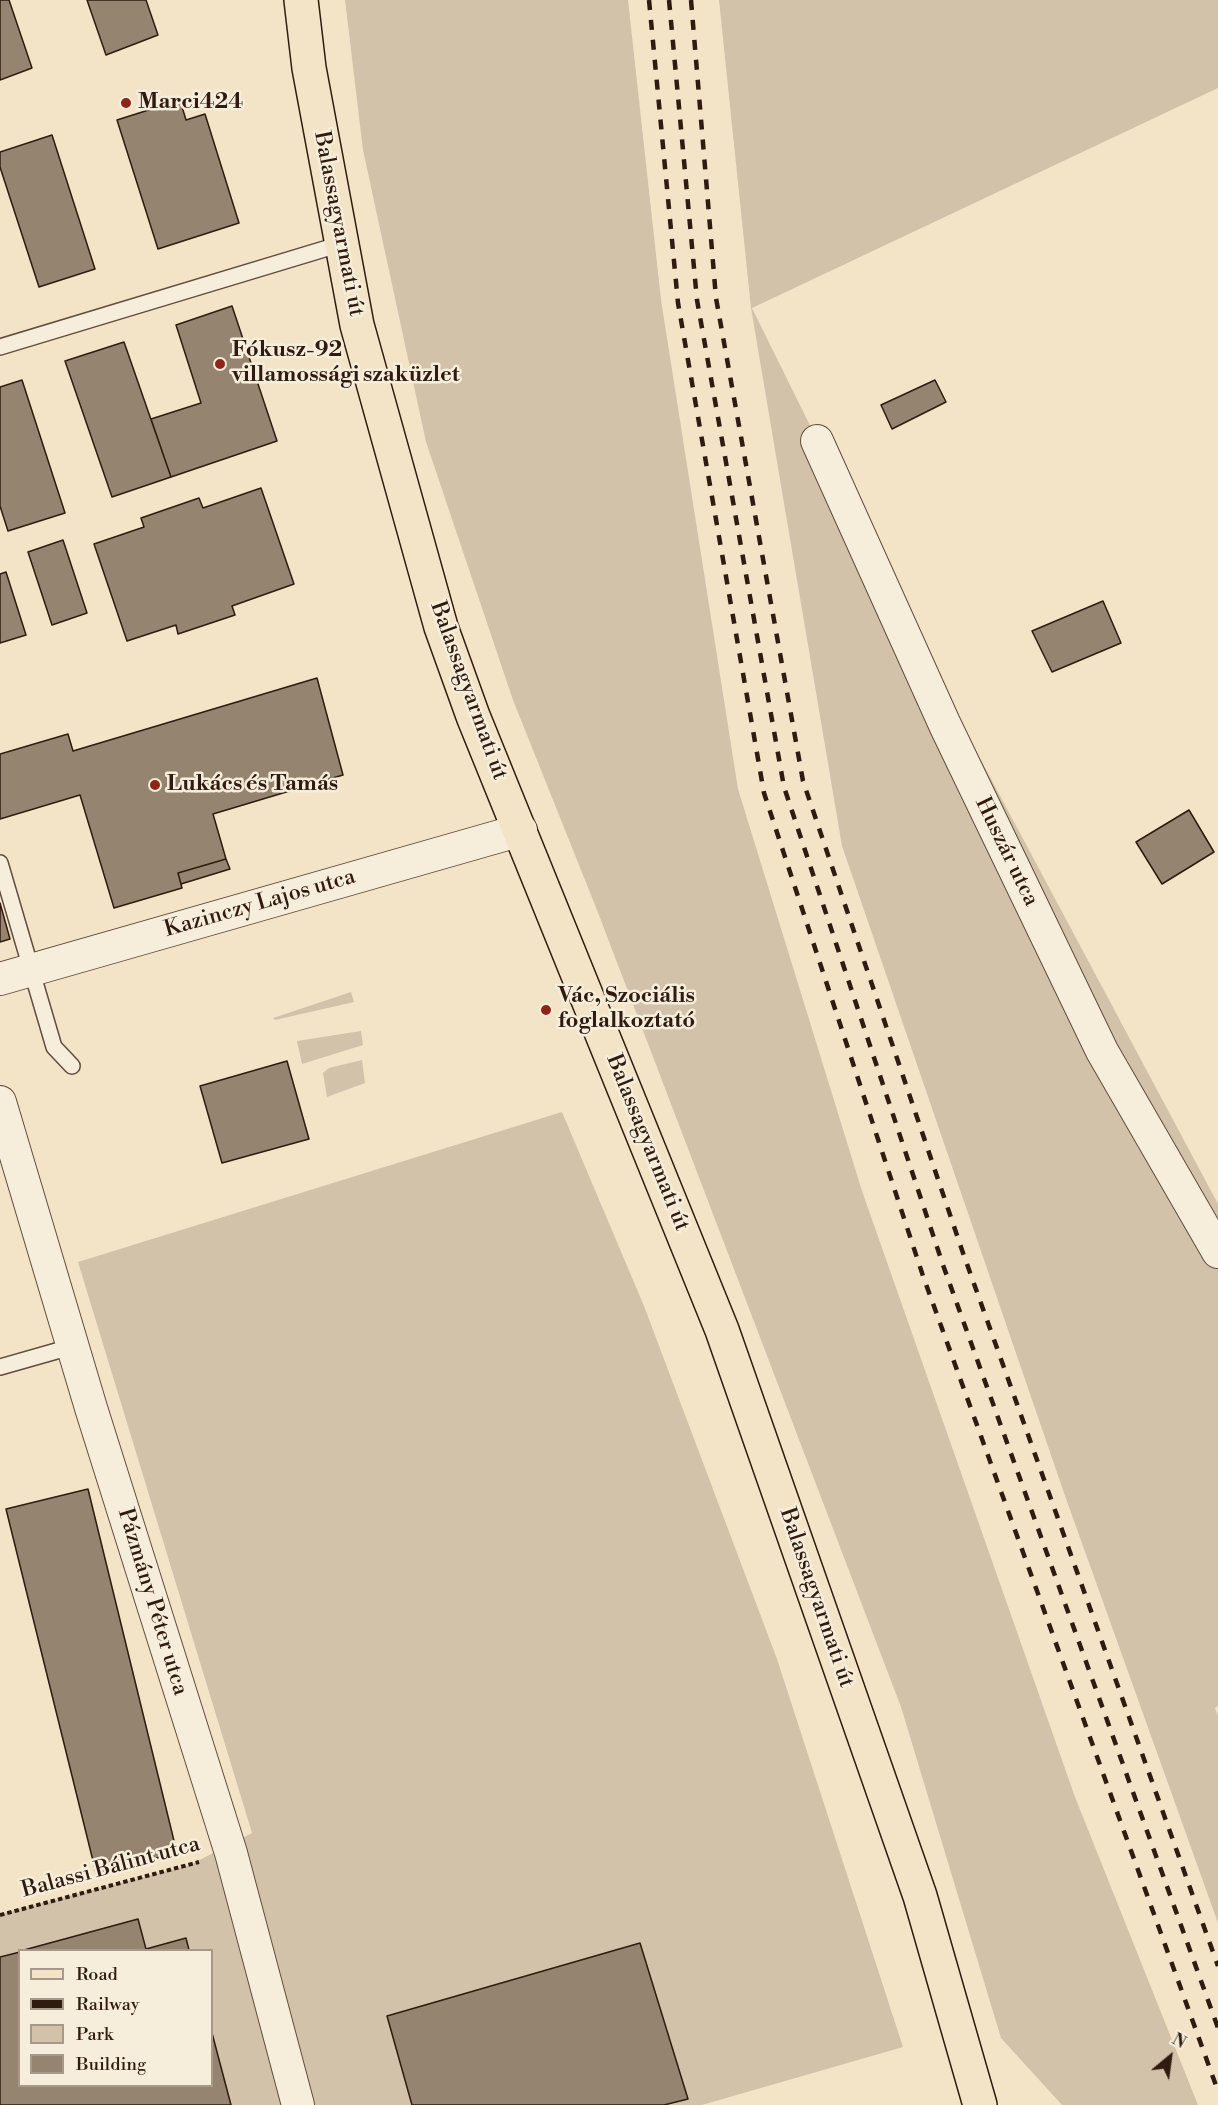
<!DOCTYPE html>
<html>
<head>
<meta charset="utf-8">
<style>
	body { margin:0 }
	#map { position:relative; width:1218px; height:2105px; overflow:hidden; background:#f3e4c8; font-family:"Libre Bodoni",serif }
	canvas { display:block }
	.legend { position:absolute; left:18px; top:1949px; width:195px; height:138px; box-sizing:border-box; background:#f7eddb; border:2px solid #a79989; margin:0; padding:8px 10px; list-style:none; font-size:18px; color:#2f1b0f }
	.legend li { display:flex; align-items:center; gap:12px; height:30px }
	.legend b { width:30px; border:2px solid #a79989 }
	.north { position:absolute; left:1140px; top:2027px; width:60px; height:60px; -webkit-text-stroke:4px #f7eddb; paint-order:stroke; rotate:29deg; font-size:16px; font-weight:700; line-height:24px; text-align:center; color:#2f1b0f }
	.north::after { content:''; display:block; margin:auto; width:21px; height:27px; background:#2f1b0f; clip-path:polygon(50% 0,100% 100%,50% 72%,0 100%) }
</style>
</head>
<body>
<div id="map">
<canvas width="1218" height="2105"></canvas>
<ul class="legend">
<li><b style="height:8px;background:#f3e4c8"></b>Road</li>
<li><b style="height:8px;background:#2f1b0f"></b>Railway</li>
<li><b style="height:16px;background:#d2c2a9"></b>Park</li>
<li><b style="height:16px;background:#95846f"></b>Building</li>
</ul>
<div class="north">N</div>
</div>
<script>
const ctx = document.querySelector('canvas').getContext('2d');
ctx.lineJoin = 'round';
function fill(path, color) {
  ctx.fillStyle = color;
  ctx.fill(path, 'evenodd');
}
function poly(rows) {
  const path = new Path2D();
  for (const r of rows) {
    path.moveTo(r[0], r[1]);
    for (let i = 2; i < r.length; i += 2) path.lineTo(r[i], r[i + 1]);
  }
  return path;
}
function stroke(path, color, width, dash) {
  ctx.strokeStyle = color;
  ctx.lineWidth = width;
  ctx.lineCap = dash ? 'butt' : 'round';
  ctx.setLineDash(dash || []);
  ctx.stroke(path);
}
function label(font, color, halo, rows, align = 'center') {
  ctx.font = font + ' "Libre Bodoni",serif';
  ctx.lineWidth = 5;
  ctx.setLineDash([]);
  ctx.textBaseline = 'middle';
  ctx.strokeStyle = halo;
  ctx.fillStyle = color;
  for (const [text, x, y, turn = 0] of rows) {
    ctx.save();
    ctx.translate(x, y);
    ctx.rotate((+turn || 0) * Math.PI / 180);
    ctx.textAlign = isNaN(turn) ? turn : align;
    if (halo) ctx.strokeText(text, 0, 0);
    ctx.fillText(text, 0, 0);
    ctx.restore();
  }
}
const green = poly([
	[345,0,628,0,661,300,738,789,862,1191,1075,1797,1198,2105,1062,2105,1001,2038,901,1707,597,910,513,700,426,442,363,150],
	[719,0,1218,0,1218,88,752,308,903,614,1218,1204,1218,1706,1215,1708,1218,1716,1218,1923,1064,1493,842,846,751,308],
	[351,992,354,1002,275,1020,273,1018],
	[361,1031,363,1045,302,1064,297,1041],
	[362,1060,365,1083,327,1097,323,1073,329,1068],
	[562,1112,644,1306,777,1659,903,2047,702,2105,0,2105,0,1914,190,1865,252,1833,78,1262],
	[20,1950,212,1950,212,2086,20,2086]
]);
const building = poly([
	[0,0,9,0,32,68,0,80,0,0],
	[87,0,146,0,158,35,106,55,87,0],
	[180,100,186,120,205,114,239,223,158,249,117,120,180,100],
	[52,135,95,269,39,287,0,167,0,152,52,135],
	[232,306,277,441,171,477,151,419,201,403,176,325,232,306],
	[124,342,171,477,112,497,65,361,124,342],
	[22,380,65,513,8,531,0,506,0,387,22,380],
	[935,380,946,402,892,429,881,405,935,380],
	[261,488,294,584,232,606,235,615,178,634,176,625,127,641,94,544,144,527,141,518,199,498,203,508,261,488],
	[63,540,87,613,52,625,28,552,63,540],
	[6,572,26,635,0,643,0,574,6,572],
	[1103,601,1121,643,1052,672,1032,631,1103,601],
	[317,678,343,775,213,814,226,859,178,873,182,888,114,908,80,795,0,819,0,754,68,734,73,751,317,678],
	[1189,810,1214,852,1162,884,1136,842,1189,810],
	[226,859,230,869,181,884,178,873,226,859],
	[0,903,10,939,0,942,0,903],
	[287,1061,309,1139,222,1163,200,1086,287,1061],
	[88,1489,177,1853,96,1873,6,1509,88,1489],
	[138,1919,146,1949,186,1938,189,1950,24,1950,138,1919],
	[640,1943,688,2099,664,2105,412,2105,387,2016,640,1943],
	[20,1952,20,2086,212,2086,212,2033,231,2105,0,2105,0,1957,20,1952]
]);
const path = poly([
	[0,1915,199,1862]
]);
const service = poly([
	[0,347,341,244],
	[0,863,54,1047,72,1066],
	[0,1367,74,1346]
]);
const minor = poly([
	[817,441,945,725,1102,1051,1218,1252],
	[0,979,521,830],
	[0,1102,91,1408,231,1853,298,2105]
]);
const primary = poly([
	[301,0,309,68,357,325,441,627,473,716,722,1330,920,1896,980,2105]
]);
const rail = poly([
	[649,0,678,303,764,793,923,1276,1218,2091],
	[669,0,697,300,784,787,943,1265,1218,2028],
	[691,0,716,298,803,781,963,1253,1218,1966]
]);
const markers = [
	[126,103,6,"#8f2418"],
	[220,364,6,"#8f2418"],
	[155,785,6,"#8f2418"],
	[546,1010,6,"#8f2418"]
];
const poiNames = [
	["Marci424",138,103],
	["Fókusz-92",232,351],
	["villamossági szaküzlet",232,376],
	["Lukács és Tamás",167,785],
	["Vác, Szociális",558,997],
	["foglalkoztató",558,1022]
];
const streetNames = [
	["Balassagyarmati út",338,224,79],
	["Balassagyarmati út",468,691,70],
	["Huszár utca",1006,852,64],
	["Kazinczy Lajos utca",260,904,-16],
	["Balassagyarmati út",647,1143,68],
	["Balassagyarmati út",816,1598,71],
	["Pázmány Péter utca",152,1602,73],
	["Balassi Bálint utca",111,1868,-15]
];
fill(green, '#d2c2a9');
fill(building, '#95846f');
stroke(building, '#2f1b0f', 1.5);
stroke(service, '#604d3d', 18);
stroke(minor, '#604d3d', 34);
stroke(primary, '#2f1b0f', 36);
stroke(path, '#2f1b0f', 4, [4.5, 3]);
stroke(service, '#f7eddb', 15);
stroke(minor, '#f7eddb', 32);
stroke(primary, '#f3e4c8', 33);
stroke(rail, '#2f1b0f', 4.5, [10, 10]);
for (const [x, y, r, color] of markers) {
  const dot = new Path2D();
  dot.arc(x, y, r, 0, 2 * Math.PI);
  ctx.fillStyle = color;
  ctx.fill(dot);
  stroke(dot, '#f7eddb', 2);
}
label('bold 22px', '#2f1b0f', '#f7eddb', poiNames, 'left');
label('22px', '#2f1b0f', '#f7eddb', streetNames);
</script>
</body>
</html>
